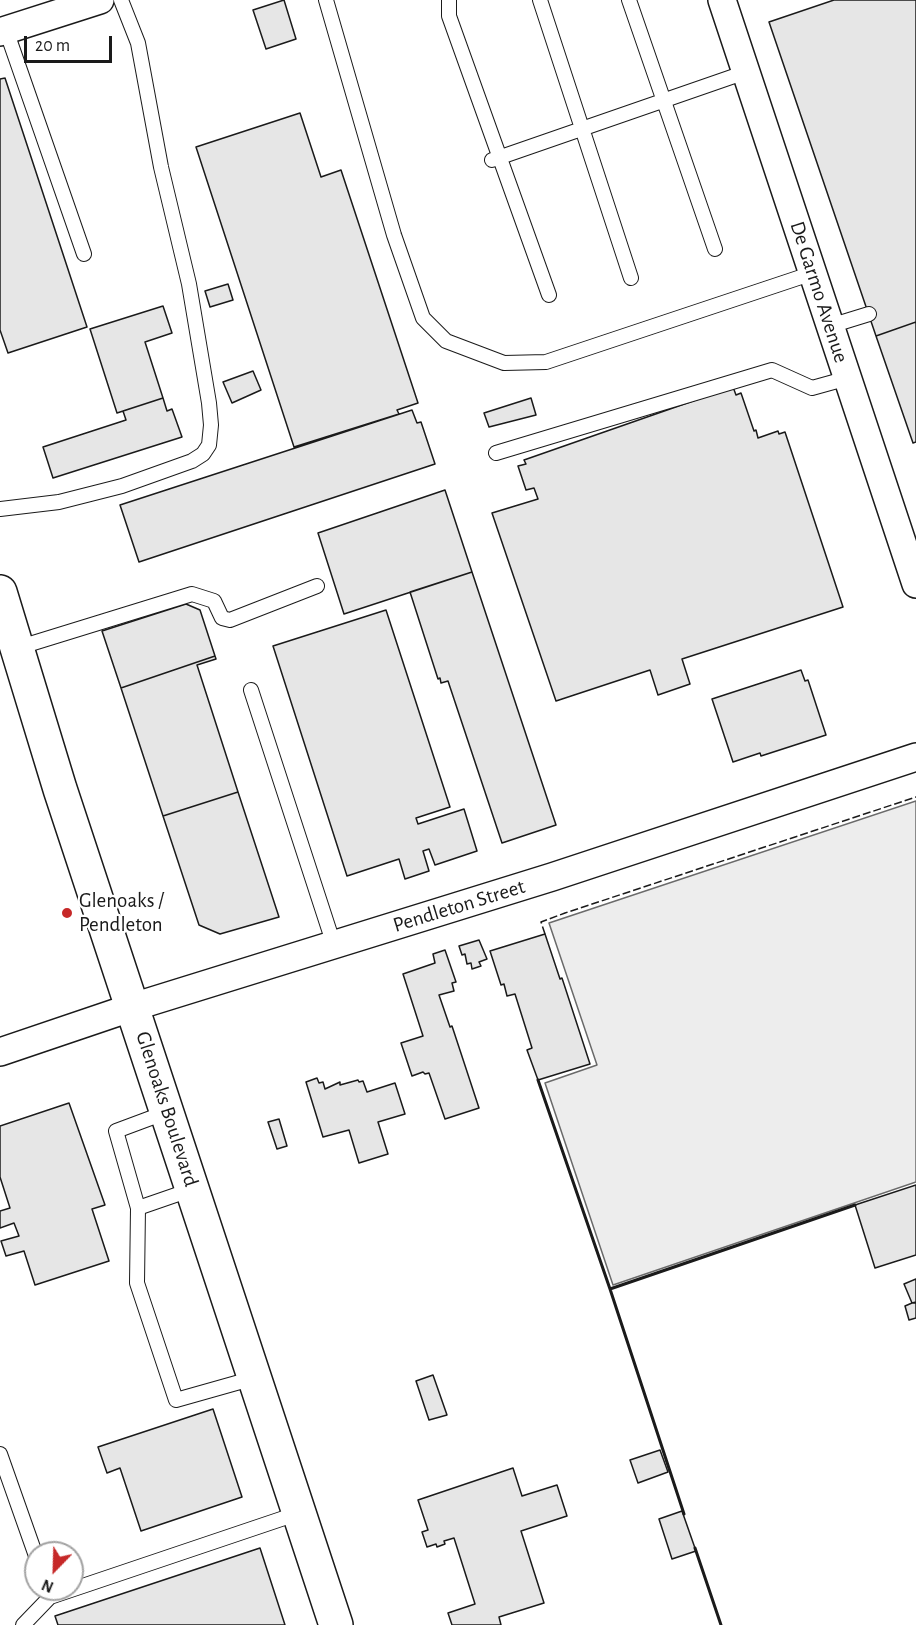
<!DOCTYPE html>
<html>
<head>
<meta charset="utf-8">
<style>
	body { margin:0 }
	#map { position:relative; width:916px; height:1625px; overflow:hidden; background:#fff; font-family:"Alegreya Sans",sans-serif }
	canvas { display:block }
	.north { position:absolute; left:24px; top:1541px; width:60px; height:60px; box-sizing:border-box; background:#fff; border:2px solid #a3a3a3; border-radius:50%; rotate:203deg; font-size:16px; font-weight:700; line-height:24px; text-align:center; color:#1a1a1a }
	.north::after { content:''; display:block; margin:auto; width:21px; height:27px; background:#c62828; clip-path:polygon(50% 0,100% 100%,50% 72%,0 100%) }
	.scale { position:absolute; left:24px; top:36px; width:88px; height:27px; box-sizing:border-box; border:3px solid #1a1a1a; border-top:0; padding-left:8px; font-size:18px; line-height:21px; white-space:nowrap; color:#1a1a1a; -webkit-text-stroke:4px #fff; paint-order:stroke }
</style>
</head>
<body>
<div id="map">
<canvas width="916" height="1625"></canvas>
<div class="north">N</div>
<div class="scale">20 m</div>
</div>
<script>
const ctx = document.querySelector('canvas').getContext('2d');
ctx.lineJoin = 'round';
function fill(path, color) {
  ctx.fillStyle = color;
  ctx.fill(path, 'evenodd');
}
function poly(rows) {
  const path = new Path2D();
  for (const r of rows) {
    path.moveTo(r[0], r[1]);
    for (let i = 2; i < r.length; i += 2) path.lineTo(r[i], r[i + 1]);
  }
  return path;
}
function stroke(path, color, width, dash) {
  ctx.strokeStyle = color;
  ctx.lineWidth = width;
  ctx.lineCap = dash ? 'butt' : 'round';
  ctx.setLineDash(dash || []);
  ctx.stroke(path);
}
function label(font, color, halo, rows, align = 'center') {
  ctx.font = font + ' "Alegreya Sans",sans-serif';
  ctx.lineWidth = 4.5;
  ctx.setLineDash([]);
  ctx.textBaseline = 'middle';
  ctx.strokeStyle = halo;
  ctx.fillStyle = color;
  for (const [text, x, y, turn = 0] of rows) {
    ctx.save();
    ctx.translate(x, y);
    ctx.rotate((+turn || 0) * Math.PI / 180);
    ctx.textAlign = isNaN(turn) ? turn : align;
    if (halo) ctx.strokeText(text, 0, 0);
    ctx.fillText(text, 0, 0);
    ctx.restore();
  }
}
const parking = poly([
	[916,801,916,1182,613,1285,545,1083,597,1065,549,923,916,801]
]);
const building = poly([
	[284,0,296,39,266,49,253,10,284,0],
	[834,0,916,0,916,322,876,336,769,22,834,0],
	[5,78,87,327,8,353,0,330,0,79,5,78],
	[300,113,321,177,341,170,418,403,397,410,399,414,294,447,196,147,300,113],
	[228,284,233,300,210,307,205,291,228,284],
	[163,306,172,333,145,342,163,398,117,413,90,329,163,306],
	[916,322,916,442,913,443,876,336,916,322],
	[253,371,261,390,232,403,223,382,253,371],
	[733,387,736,395,741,393,754,431,756,430,758,438,778,431,779,434,785,432,843,607,682,659,690,684,658,695,650,670,556,701,492,513,538,499,534,488,526,490,518,466,526,464,524,460,733,387],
	[163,398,167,411,172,409,182,437,53,478,43,447,126,420,123,411,163,398],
	[531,398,536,415,489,427,484,413,531,398],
	[412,410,417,423,421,422,435,464,139,562,120,505,412,410],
	[445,490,472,572,344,614,318,533,445,490],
	[472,572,556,825,502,843,448,681,441,683,440,678,438,679,410,592,472,572],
	[186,604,200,610,215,656,121,688,102,631,186,604],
	[386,610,450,807,416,818,418,824,464,809,477,851,435,865,429,849,423,851,429,871,405,879,399,859,347,876,273,646,386,610],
	[215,656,216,659,197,665,238,792,163,816,121,688,215,656],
	[801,670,805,681,808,680,826,735,761,756,760,753,733,762,712,699,801,670],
	[238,792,279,917,220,934,199,925,163,816,238,792],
	[545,934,560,979,562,978,590,1064,538,1080,527,1050,532,1048,515,994,507,996,504,984,501,985,490,951,545,934],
	[479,940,487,959,479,962,481,966,472,969,471,963,467,964,465,954,462,955,459,946,479,940],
	[445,950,456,982,452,983,454,991,439,995,450,1027,452,1026,479,1108,445,1119,429,1073,425,1074,423,1072,412,1076,401,1043,423,1036,403,974,435,963,433,954,445,950],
	[317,1078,319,1083,323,1082,325,1089,340,1082,340,1085,358,1080,359,1082,363,1081,367,1092,395,1083,405,1114,378,1122,388,1154,359,1163,349,1130,323,1137,306,1082,317,1078],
	[69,1103,105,1205,92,1209,109,1261,35,1285,24,1251,6,1256,1,1241,19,1236,14,1223,0,1228,0,1211,10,1208,0,1177,0,1126,69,1103],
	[279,1119,287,1146,277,1149,268,1122,279,1119],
	[916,1185,916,1255,875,1268,855,1205,916,1185],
	[916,1279,916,1302,912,1303,904,1284,916,1279],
	[912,1303,916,1303,916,1318,909,1320,905,1306,912,1303],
	[433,1375,447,1415,429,1420,416,1381,433,1375],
	[213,1409,242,1497,141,1531,120,1468,107,1473,98,1447,213,1409],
	[660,1450,668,1472,638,1483,630,1460,660,1450],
	[513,1468,522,1496,557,1485,567,1516,521,1531,544,1603,499,1617,501,1625,452,1625,448,1613,475,1604,454,1538,444,1541,445,1544,437,1547,436,1544,427,1547,422,1532,428,1530,418,1500,513,1468],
	[682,1511,696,1551,672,1559,659,1519,682,1511],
	[260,1548,285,1625,58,1625,55,1616,260,1548]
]);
const service = poly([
	[326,0,394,235,423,318,446,341,504,363,546,362,813,273],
	[449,0,449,16,549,295],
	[540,0,631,278],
	[629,0,715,249],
	[6,30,84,254],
	[492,160,746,72],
	[830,326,869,314],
	[496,453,772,370,812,388,848,378],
	[0,509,59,502,122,486,192,461,203,454,209,445,211,425,209,403,189,284,161,167,138,43,121,0],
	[17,648,192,594,214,601,222,618,230,620,317,586],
	[251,690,334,945],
	[167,1112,116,1131,138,1208,193,1189],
	[138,1208,137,1283,176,1400,254,1378],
	[0,1454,36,1556],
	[23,1625,50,1597,299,1513]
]);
const minor = poly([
	[722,0,916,584],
	[0,32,100,0],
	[0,1052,133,1007,552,877,916,757]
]);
const secondary = poly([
	[0,592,60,789,336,1625]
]);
const fence = poly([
	[545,934,541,922,565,913,916,797]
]);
const wall = poly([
	[538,1080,610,1289,855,1205],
	[610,1289,684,1514],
	[695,1548,721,1625]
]);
const markers = [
	[67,913,6,"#c62828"]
];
const streetNames = [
	["De Garmo Avenue",819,292,72],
	["Pendleton Street",459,906,-17],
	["Glenoaks Boulevard",167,1109,72]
];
const poiNames = [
	["Glenoaks /",79,901],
	["Pendleton",79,925]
];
fill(parking, '#ededed');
stroke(parking, '#6a6a6a', 1.5);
fill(building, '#e6e6e6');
stroke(building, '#1a1a1a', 1.5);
stroke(service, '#1a1a1a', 16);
stroke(minor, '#1a1a1a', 30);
stroke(secondary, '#1a1a1a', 36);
stroke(service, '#fff', 14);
stroke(minor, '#fff', 27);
stroke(secondary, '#fff', 33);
stroke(fence, '#1a1a1a', 1.5, [8, 3]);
stroke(wall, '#1a1a1a', 3);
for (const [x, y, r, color] of markers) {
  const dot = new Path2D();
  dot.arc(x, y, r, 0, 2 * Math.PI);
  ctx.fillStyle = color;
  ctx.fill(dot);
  stroke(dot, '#fff', 2);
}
label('21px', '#1a1a1a', '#fff', streetNames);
label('21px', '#1a1a1a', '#fff', poiNames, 'left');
</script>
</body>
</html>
